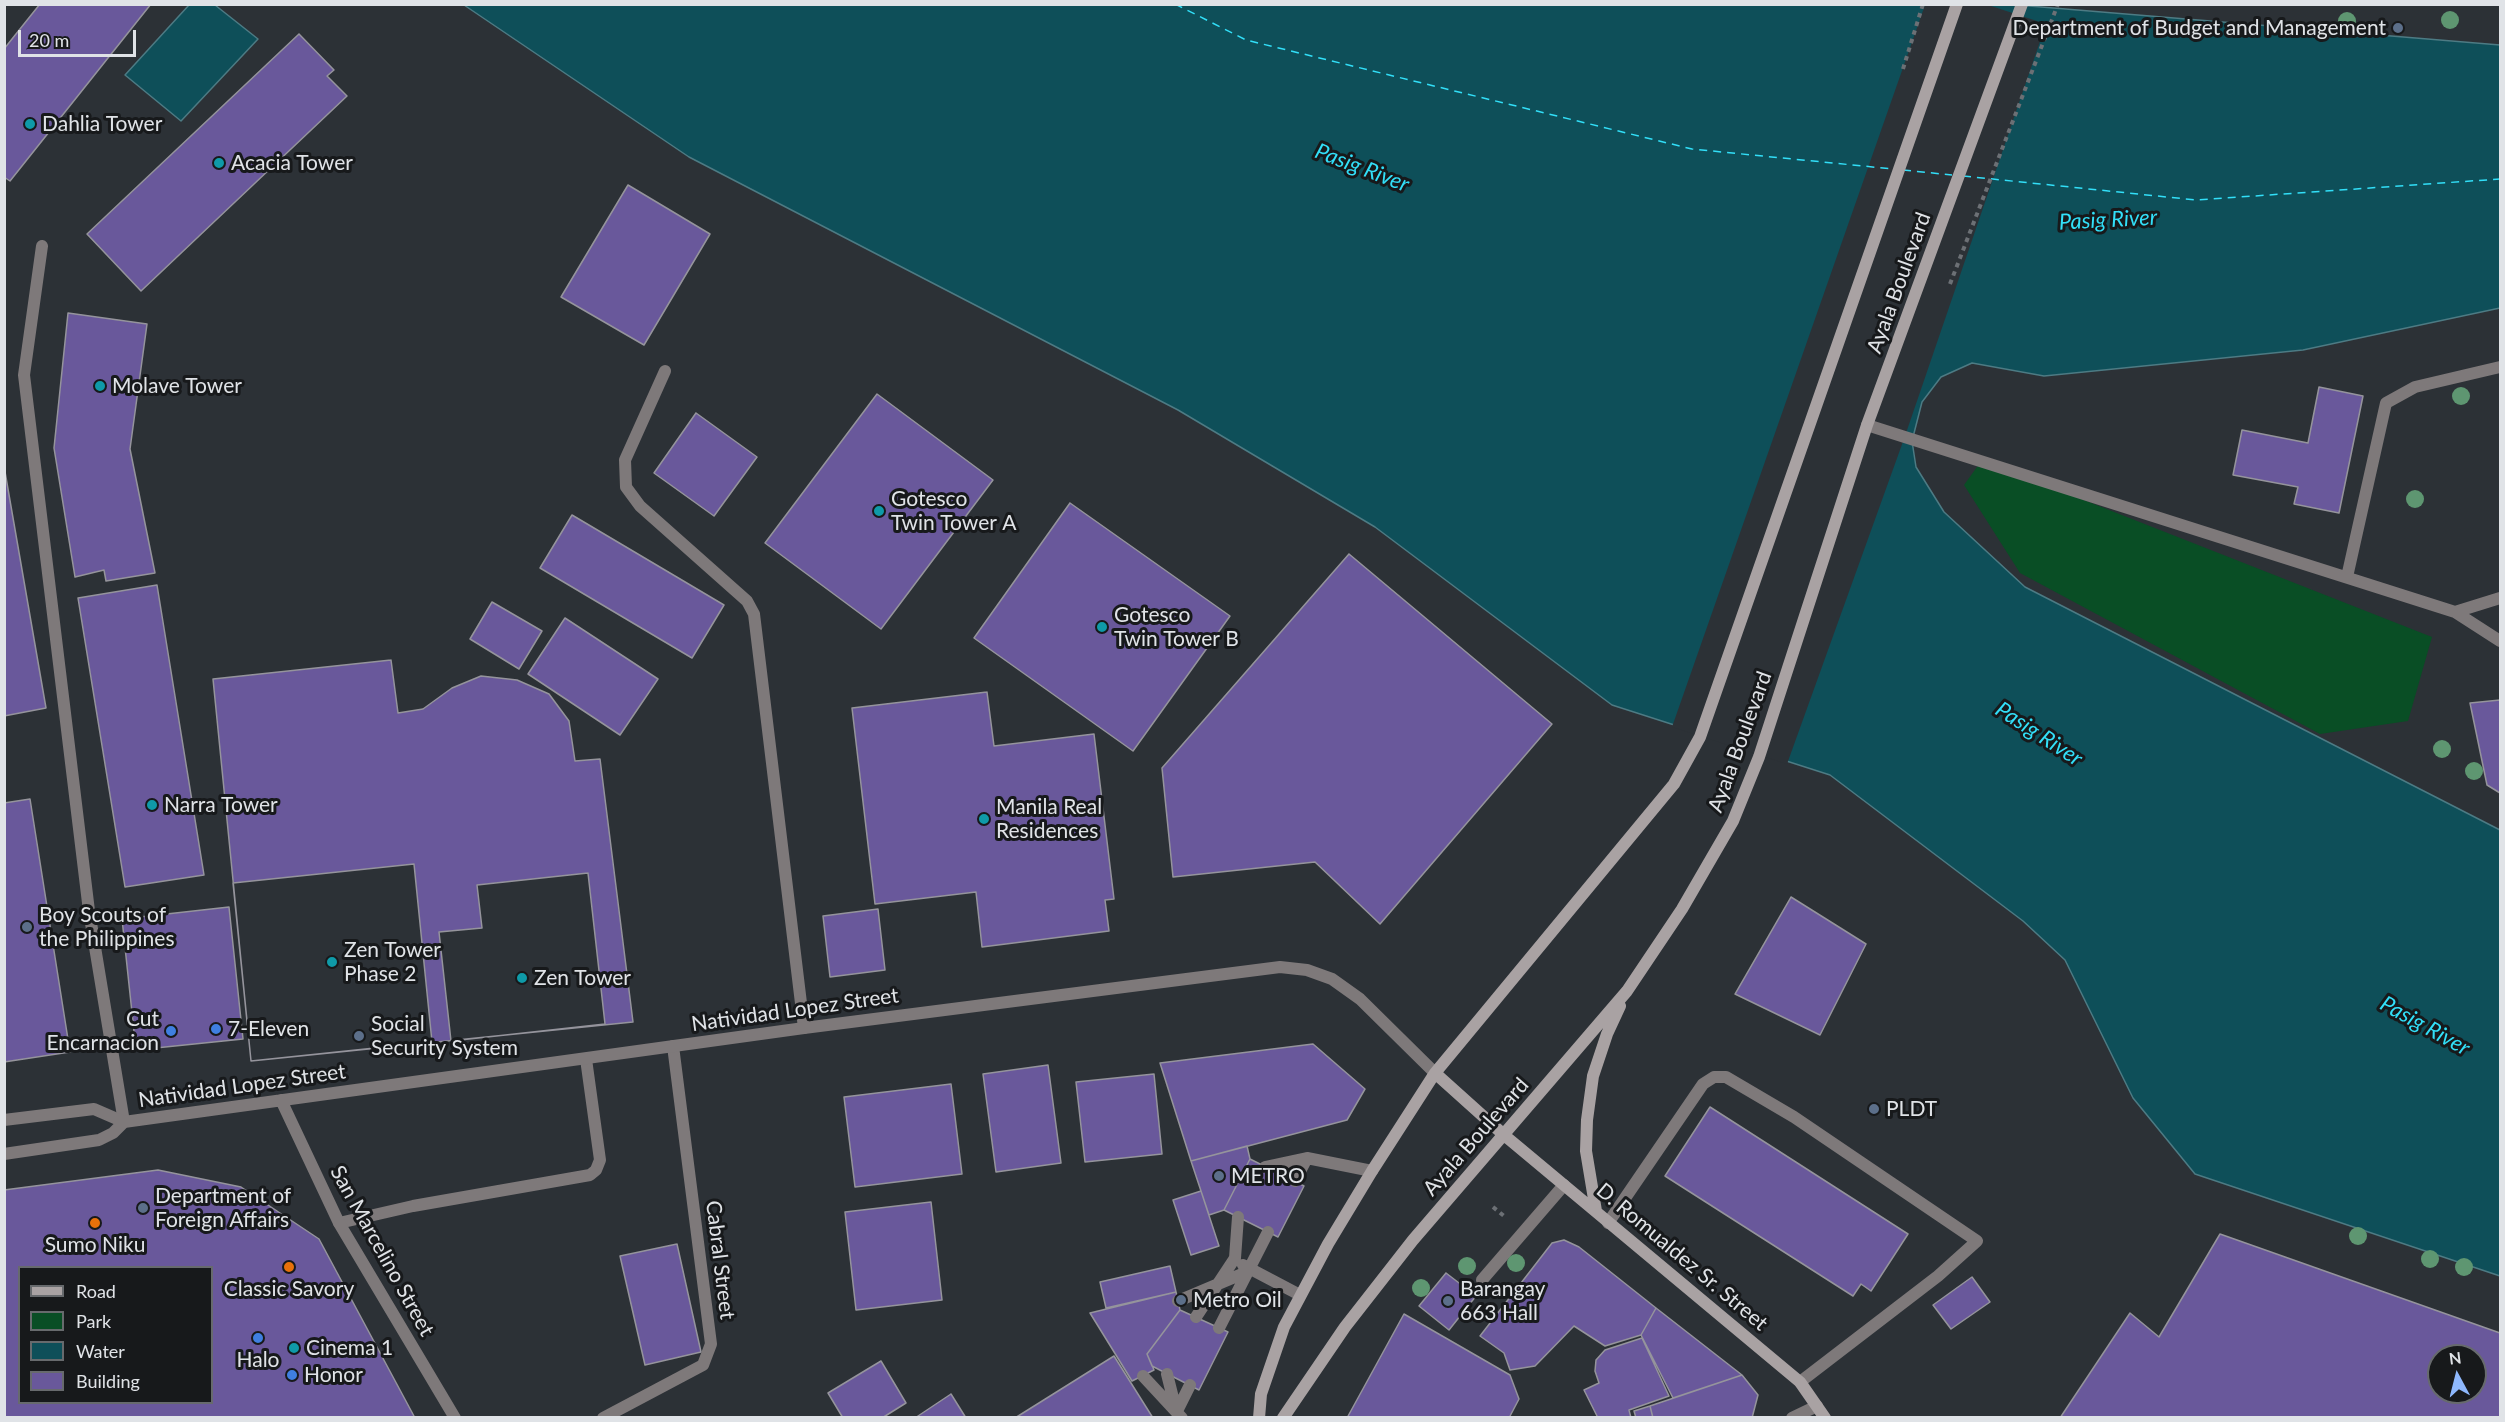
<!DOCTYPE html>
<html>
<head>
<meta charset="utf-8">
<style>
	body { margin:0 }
	#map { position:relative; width:2505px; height:1422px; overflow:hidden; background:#2c3136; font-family:Lato,sans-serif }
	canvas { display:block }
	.frame { position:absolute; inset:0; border:6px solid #e0e3e7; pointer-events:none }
	.legend { position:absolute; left:18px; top:1266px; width:195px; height:138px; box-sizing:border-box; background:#17191b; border:2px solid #676a6d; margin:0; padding:8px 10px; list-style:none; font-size:18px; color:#e0e3e7 }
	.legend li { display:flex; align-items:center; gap:12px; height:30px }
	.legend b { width:30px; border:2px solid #676a6d }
	.north { position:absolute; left:2427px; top:1344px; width:60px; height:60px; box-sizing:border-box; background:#17191b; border:2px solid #676a6d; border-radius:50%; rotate:353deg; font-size:16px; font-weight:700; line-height:24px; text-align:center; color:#e0e3e7 }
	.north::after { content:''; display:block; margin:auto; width:21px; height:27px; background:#8eb8fd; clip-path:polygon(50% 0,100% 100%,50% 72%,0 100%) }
	.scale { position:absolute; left:18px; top:30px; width:118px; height:27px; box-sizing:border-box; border:3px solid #e0e3e7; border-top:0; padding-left:8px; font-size:18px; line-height:21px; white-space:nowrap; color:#e0e3e7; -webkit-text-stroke:4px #17191b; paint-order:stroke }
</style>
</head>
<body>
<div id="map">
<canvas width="2505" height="1422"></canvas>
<div class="frame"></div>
<ul class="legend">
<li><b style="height:8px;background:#a9a2a3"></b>Road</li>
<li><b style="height:16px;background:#094e25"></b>Park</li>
<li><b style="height:16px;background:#0e4f59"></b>Water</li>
<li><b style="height:16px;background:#69589b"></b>Building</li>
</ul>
<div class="north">N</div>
<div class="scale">20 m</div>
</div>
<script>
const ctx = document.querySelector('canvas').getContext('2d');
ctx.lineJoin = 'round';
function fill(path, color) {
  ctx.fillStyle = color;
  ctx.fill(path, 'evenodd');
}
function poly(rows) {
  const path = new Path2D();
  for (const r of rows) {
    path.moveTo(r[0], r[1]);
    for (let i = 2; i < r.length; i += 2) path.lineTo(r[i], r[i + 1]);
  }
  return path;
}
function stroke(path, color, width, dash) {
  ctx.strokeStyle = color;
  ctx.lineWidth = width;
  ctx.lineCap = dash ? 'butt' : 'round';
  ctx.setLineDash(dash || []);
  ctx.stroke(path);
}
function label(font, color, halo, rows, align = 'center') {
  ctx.font = font + ' Lato,sans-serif';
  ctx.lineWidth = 6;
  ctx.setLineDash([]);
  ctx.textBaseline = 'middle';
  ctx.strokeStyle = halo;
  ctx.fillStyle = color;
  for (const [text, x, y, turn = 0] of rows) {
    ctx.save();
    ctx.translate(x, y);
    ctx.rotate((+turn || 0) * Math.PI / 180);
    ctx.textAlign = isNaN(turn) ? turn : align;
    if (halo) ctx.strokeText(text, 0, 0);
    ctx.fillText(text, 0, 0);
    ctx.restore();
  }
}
const green = poly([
	[1982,460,2432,637,2408,721,2320,734,2020,573,1964,485]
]);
const water = poly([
	[2005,4,2500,45,2500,308,2303,350,2044,376,1972,363,1941,377,1922,402,1912,441,1916,467,1944,512,2025,587,2500,830,2500,1276,2195,1174,2133,1098,2065,960,2023,921,1830,775,1612,705,1375,527,1178,410,689,157,464,5,2005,4],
	[189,5,215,5,258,39,181,121,125,75,189,5]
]);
const pier = poly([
	[1925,5,1988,5,2046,24,1905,436,1787,764,1672,727]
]);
const ferry = poly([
	[1175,4,1246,40,1692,149,1893,169],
	[1903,170,1952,175],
	[1963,176,2196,200,2500,179]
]);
const building = poly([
	[40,4,151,4,10,181,4,177,4,49,40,4],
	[299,34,334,70,327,76,347,96,141,291,87,234,299,34],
	[628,185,710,234,644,345,561,297,628,185],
	[68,313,147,324,130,449,155,573,106,581,104,570,75,577,54,448,68,313],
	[2319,387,2363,396,2339,513,2294,504,2298,487,2233,475,2242,430,2308,443,2319,387],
	[877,394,993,480,881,629,765,543,877,394],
	[696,413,757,457,714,516,654,473,696,413],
	[4,466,46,708,4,716,4,466],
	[1070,503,1230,616,1133,751,974,638,1070,503],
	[572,515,724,605,692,658,540,568,572,515],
	[1349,554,1552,724,1380,924,1315,862,1173,877,1162,768,1349,554],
	[157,585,204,875,125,887,78,598,157,585],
	[492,602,542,631,519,669,470,639,492,602],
	[565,618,658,679,620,735,528,674,565,618],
	[391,660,398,713,423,709,452,688,481,676,517,680,549,694,569,721,575,761,600,759,633,1022,251,1061,213,679,391,660],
	[987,692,994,746,1094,734,1114,899,1105,900,1109,931,982,947,976,892,875,904,852,708,987,692],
	[2500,700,2500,793,2487,785,2470,703,2500,700],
	[30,799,70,1052,4,1062,4,803,30,799],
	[414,864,432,1042,251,1061,233,883,414,864],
	[588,873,605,1024,451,1041,439,932,482,928,477,885,588,873],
	[1791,897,1866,944,1820,1035,1735,994,1791,897],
	[229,907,243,1039,136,1050,122,919,229,907],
	[878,909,885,970,830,977,823,916,878,909],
	[1313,1044,1365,1089,1347,1120,1191,1161,1160,1063,1313,1044],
	[1048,1065,1061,1163,996,1172,983,1074,1048,1065],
	[1154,1074,1162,1154,1085,1162,1076,1082,1154,1074],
	[951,1084,962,1174,855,1187,844,1097,951,1084],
	[1710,1107,1908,1234,1871,1291,1861,1284,1853,1296,1665,1176,1710,1107],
	[1247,1146,1250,1159,1224,1210,1209,1215,1191,1161,1247,1146],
	[1250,1159,1304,1186,1278,1237,1224,1210,1250,1159],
	[158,1170,241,1187,319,1239,415,1418,4,1418,4,1190,158,1170],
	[20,1268,212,1268,212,1402,20,1402,20,1268],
	[1201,1191,1219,1246,1191,1255,1173,1200,1201,1191],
	[931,1202,942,1300,856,1310,845,1212,931,1202],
	[2220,1234,2500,1333,2500,1418,2060,1418,2130,1313,2159,1337,2220,1234],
	[2439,1356,2475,1356,2475,1392,2439,1392,2439,1356],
	[1564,1240,1579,1247,1656,1308,1641,1335,1605,1346,1574,1326,1535,1366,1510,1370,1504,1353,1480,1336,1552,1243,1564,1240],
	[677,1244,701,1352,645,1365,620,1256,677,1244],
	[1170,1266,1176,1292,1106,1308,1100,1282,1170,1266],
	[1446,1273,1476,1296,1449,1330,1419,1306,1446,1273],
	[1972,1277,1990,1302,1951,1329,1933,1305,1972,1277],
	[1176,1292,1180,1310,1147,1354,1154,1370,1132,1381,1090,1313,1176,1292],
	[1656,1308,1742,1375,1673,1398,1641,1335,1656,1308],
	[1180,1310,1228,1332,1199,1390,1152,1366,1147,1354,1180,1310],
	[1404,1314,1510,1375,1519,1399,1509,1418,1347,1418,1404,1314],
	[1642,1338,1669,1396,1629,1410,1631,1418,1598,1418,1584,1390,1599,1383,1595,1371,1596,1360,1605,1350,1642,1338],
	[1114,1356,1153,1418,1015,1418,1114,1356],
	[881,1361,906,1403,882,1418,843,1418,828,1393,881,1361],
	[1742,1375,1758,1395,1752,1418,1653,1418,1650,1406,1742,1375],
	[951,1394,966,1418,915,1418,951,1394],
	[1650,1406,1653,1418,1636,1418,1634,1411,1650,1406]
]);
const path = poly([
	[1903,69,1923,4],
	[1950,284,2058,4],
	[1493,1207,1504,1216]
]);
const service = poly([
	[42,246,24,375,89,911,124,1122],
	[665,371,625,460,626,487,640,506,747,601,754,614,804,1028],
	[1867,425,2455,612,2500,641],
	[2347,577,2386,403,2415,387,2500,367],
	[2455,612,2500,598],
	[1265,1167,1307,1158,1372,1171],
	[1295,1181,1307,1158],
	[339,1223,413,1206,590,1175,596,1170,600,1160,586,1059],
	[1608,1223,1703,1084,1714,1077,1726,1077,1794,1117,1977,1241,1938,1276,1800,1382],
	[1243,1265,1300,1295],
	[1482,1280,1564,1185],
	[1178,1301,1249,1271],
	[1196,1317,1235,1258,1238,1217],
	[1219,1328,1268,1232],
	[1167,1374,1176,1410],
	[1143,1376,1182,1418],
	[1177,1411,1190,1385],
	[603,1418,703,1365,711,1344,673,1046]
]);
const minor = poly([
	[1792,1418,1817,1406]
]);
const tertiary = poly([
	[281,1100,339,1223,455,1418],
	[4,1120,94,1109,124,1122,804,1028,1280,967,1307,970,1332,979,1360,999,1435,1073],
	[4,1154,99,1140,113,1133,124,1122]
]);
const secondary = poly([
	[1435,1073,1504,1135,1800,1382,1825,1418],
	[1596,1211,1586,1151,1587,1120,1593,1076,1607,1034,1620,1006],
	[1259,1418,1261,1394,1284,1327,1328,1244,1372,1171,1435,1073,1674,784,1700,737,1957,4],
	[1283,1418,1345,1327,1413,1240,1627,991,1682,909,1733,821,1759,757,1867,425,2022,4]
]);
const trees = [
	[2450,20],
	[2347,21],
	[2461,396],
	[2415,499],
	[2442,749],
	[2474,771],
	[2358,1236],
	[2430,1259],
	[1516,1263],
	[1467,1266],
	[2464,1267],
	[1421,1288]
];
const markers = [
	[2398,28,6,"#5c6f8a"],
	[30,124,6,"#0f9aa8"],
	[219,163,6,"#0f9aa8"],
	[100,386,6,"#0f9aa8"],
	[879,511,6,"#0f9aa8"],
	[1102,627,6,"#0f9aa8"],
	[152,805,6,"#0f9aa8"],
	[984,819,6,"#0f9aa8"],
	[27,927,6,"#5c6f8a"],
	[332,962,6,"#0f9aa8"],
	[522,978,6,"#0f9aa8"],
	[216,1029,6,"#3f7fe0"],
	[171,1031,6,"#3f7fe0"],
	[359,1036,6,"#5c6f8a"],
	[1874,1109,6,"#5c6f8a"],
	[1219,1176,6,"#5c6f8a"],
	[143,1208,6,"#5c6f8a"],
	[95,1223,6,"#e8710a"],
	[289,1267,6,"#e8710a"],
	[1181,1300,6,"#5c6f8a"],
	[1448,1301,6,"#5c6f8a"],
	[258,1338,6,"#3f7fe0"],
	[294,1348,6,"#0f9aa8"],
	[292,1375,6,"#3f7fe0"]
];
const poiNames = [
	["Department of Budget and Management",2386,28,"right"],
	["Dahlia Tower",42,124],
	["Acacia Tower",231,163],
	["Molave Tower",112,386],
	["Gotesco",891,499],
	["Twin Tower A",891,523],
	["Gotesco",1114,615],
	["Twin Tower B",1114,639],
	["Narra Tower",164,805],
	["Manila Real",996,807],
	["Residences",996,831],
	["Boy Scouts of",39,915],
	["the Philippines",39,939],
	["Zen Tower",344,950],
	["Phase 2",344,974],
	["Zen Tower",534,978],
	["Cut",159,1019,"right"],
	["Encarnacion",159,1043,"right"],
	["Social",371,1024],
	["Security System",371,1048],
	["7-Eleven",228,1029],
	["PLDT",1886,1109],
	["METRO",1231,1176],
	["Department of",155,1196],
	["Foreign Affairs",155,1220],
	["Sumo Niku",95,1245,"center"],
	["Classic Savory",289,1289,"center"],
	["Barangay",1460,1289],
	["663 Hall",1460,1313],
	["Metro Oil",1193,1300],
	["Cinema 1",306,1348],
	["Halo",258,1360,"center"],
	["Honor",304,1375]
];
const streetNames = [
	["Ayala Boulevard",1899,283,-70],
	["Ayala Boulevard",1740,742,-70],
	["Natividad Lopez Street",795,1010,-8],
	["Natividad Lopez Street",242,1086,-8],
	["Ayala Boulevard",1476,1137,-49],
	["San Marcelino Street",382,1251,61],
	["D. Romualdez Sr. Street",1682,1257,40],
	["Cabral Street",720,1260,83]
];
const waterNames = [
	["Pasig River",1362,168,21],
	["Pasig River",2108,220,-3],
	["Pasig River",2039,734,33],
	["Pasig River",2425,1026,29]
];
fill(green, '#094e25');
fill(water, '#0e4f59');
stroke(water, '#4d7b84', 1.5);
fill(pier, '#2c3136');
stroke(ferry, '#32dff8', 1.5, [8, 6]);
fill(building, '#69589b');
stroke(building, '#95949c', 1.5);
stroke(path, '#6c7075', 4, [4.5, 4.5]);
stroke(service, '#7e797a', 12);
stroke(minor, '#7e797a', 12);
stroke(tertiary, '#7e797a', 12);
stroke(secondary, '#a9a2a3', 12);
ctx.fillStyle = '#5e9671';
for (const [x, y] of trees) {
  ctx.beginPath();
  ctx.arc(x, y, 9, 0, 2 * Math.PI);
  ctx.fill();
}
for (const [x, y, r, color] of markers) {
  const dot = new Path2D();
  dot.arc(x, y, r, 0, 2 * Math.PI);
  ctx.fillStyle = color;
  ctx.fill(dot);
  stroke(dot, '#17191b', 2);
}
label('21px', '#e0e3e7', '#17191b', poiNames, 'left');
label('21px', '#e0e3e7', '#17191b', streetNames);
label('italic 22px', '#32dff8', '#17191b', waterNames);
</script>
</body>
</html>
